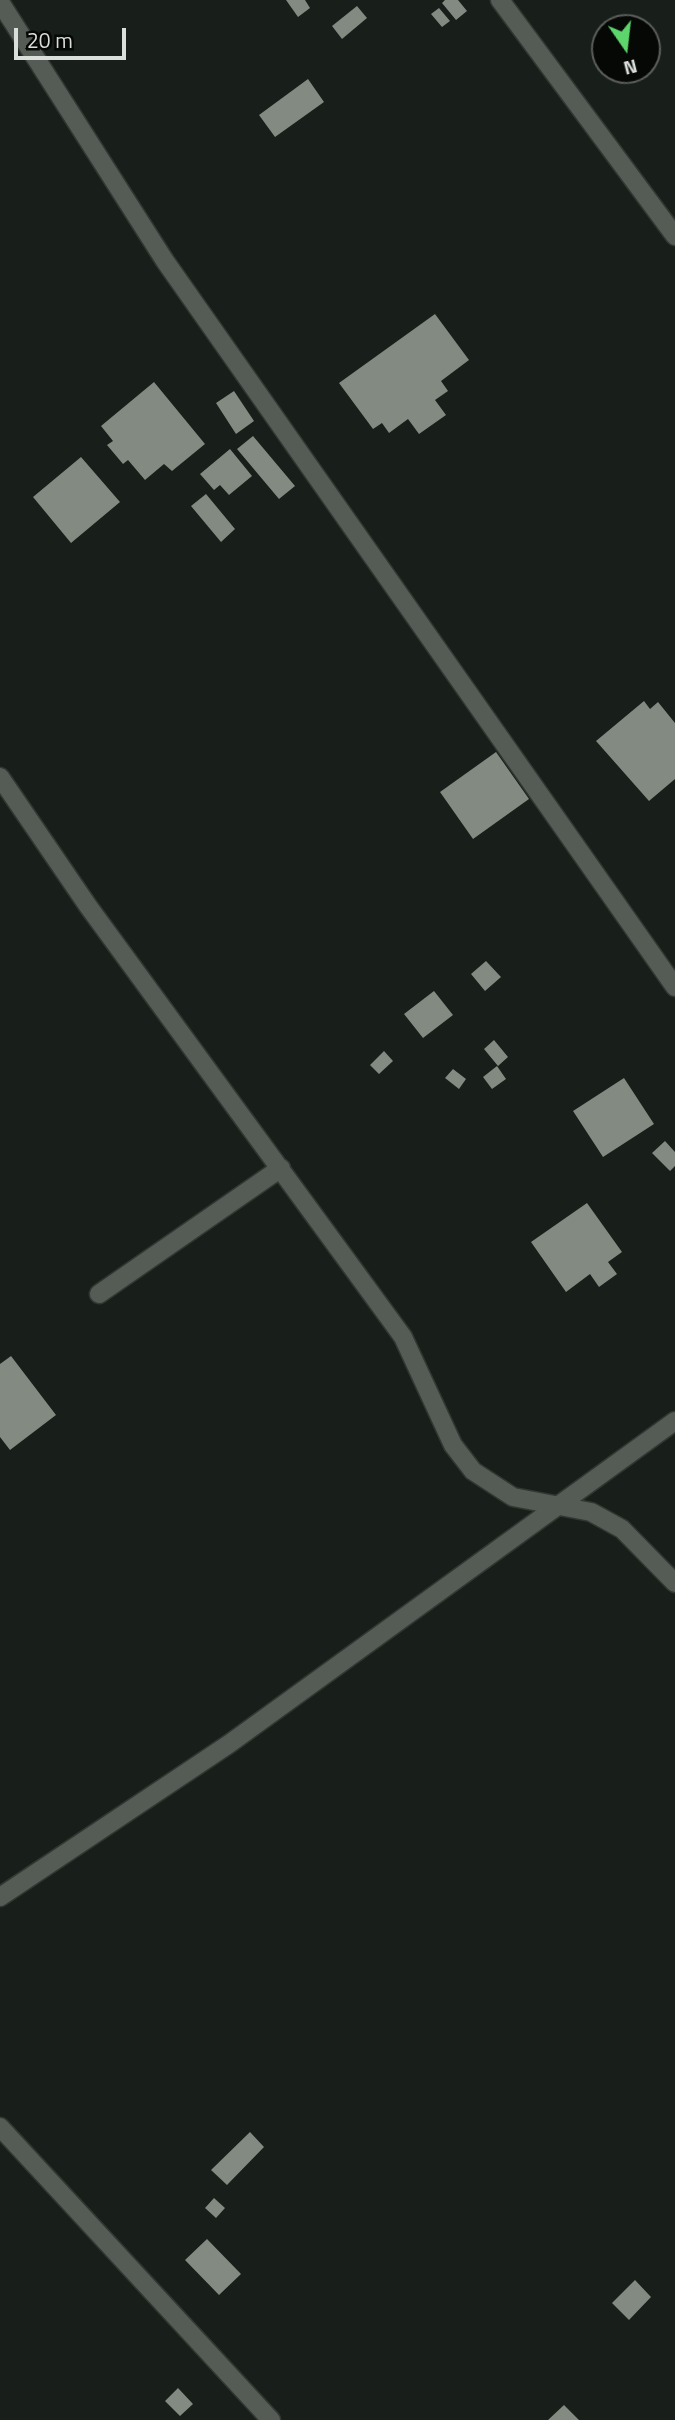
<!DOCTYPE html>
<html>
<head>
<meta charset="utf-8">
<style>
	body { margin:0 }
	#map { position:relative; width:675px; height:2420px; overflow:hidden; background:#181e19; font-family:"Titillium Web",sans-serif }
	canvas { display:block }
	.north { position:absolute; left:591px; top:14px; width:70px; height:70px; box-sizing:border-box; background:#060806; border:2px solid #5b5e5b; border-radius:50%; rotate:166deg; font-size:19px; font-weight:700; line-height:28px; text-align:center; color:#dbdfdb }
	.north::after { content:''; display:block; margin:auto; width:24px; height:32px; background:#5dd56c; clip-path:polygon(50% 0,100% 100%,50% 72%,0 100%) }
	.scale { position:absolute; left:14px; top:28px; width:112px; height:32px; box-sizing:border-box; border:4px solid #dbdfdb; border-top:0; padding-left:9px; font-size:21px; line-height:24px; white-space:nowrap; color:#dbdfdb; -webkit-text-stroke:5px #060806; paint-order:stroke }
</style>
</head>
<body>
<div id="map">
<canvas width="675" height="2420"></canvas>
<div class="north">N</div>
<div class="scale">20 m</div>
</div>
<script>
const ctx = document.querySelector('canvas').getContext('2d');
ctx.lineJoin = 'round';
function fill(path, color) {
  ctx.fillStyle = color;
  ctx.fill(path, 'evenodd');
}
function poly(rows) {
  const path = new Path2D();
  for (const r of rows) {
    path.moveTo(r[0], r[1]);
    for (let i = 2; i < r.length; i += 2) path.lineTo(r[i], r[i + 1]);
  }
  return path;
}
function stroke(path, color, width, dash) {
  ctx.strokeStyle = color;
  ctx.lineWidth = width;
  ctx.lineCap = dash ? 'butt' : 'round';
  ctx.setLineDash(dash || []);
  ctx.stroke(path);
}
const building = poly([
	[286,0,305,0,310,8,298,17],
	[445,0,458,0,467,11,456,20,442,3],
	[357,6,367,18,342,39,332,26],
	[439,8,450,21,442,27,431,14],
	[308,79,324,102,275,137,259,115],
	[435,314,469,360,441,381,448,391,435,400,446,415,419,434,408,419,389,433,382,423,373,429,339,383],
	[154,382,205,444,172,471,164,464,145,480,128,460,123,464,107,445,113,441,101,426],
	[234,391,254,421,236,434,216,403],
	[253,436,295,486,279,499,237,449],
	[230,449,252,476,229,495,220,485,214,490,200,474],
	[81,457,120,502,71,543,33,497],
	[206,494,235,529,221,542,191,506],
	[644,701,650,709,658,702,675,723,675,779,649,801,596,741],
	[496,752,529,799,473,839,440,792],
	[486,961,501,977,485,991,471,974],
	[434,991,453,1015,423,1038,404,1014],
	[494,1040,508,1057,498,1066,484,1049],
	[384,1051,393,1061,379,1074,370,1065],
	[497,1066,506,1079,492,1089,483,1077],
	[453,1069,466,1079,459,1089,445,1078],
	[624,1078,654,1124,603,1157,573,1111],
	[665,1141,675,1152,675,1166,670,1171,652,1153],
	[587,1203,622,1252,608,1262,617,1274,599,1287,590,1274,566,1292,531,1242],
	[11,1356,56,1415,10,1450,0,1437,0,1364],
	[250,2132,264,2147,227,2185,211,2170],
	[214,2198,225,2208,216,2218,205,2208],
	[207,2239,241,2274,219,2295,185,2260],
	[635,2280,651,2297,629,2320,612,2303],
	[178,2388,193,2404,180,2416,165,2401],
	[564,2405,579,2420,548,2420]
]);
const minor = poly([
	[500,0,675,236],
	[0,2,165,261,675,987],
	[0,777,88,906,403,1337,453,1445,473,1471,513,1497,591,1512,622,1529,675,1583],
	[99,1294,281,1168],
	[0,1897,229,1744,675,1421],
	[0,2127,271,2420]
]);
fill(building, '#828a82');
stroke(minor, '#333733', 21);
stroke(minor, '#555c55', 18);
</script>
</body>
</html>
